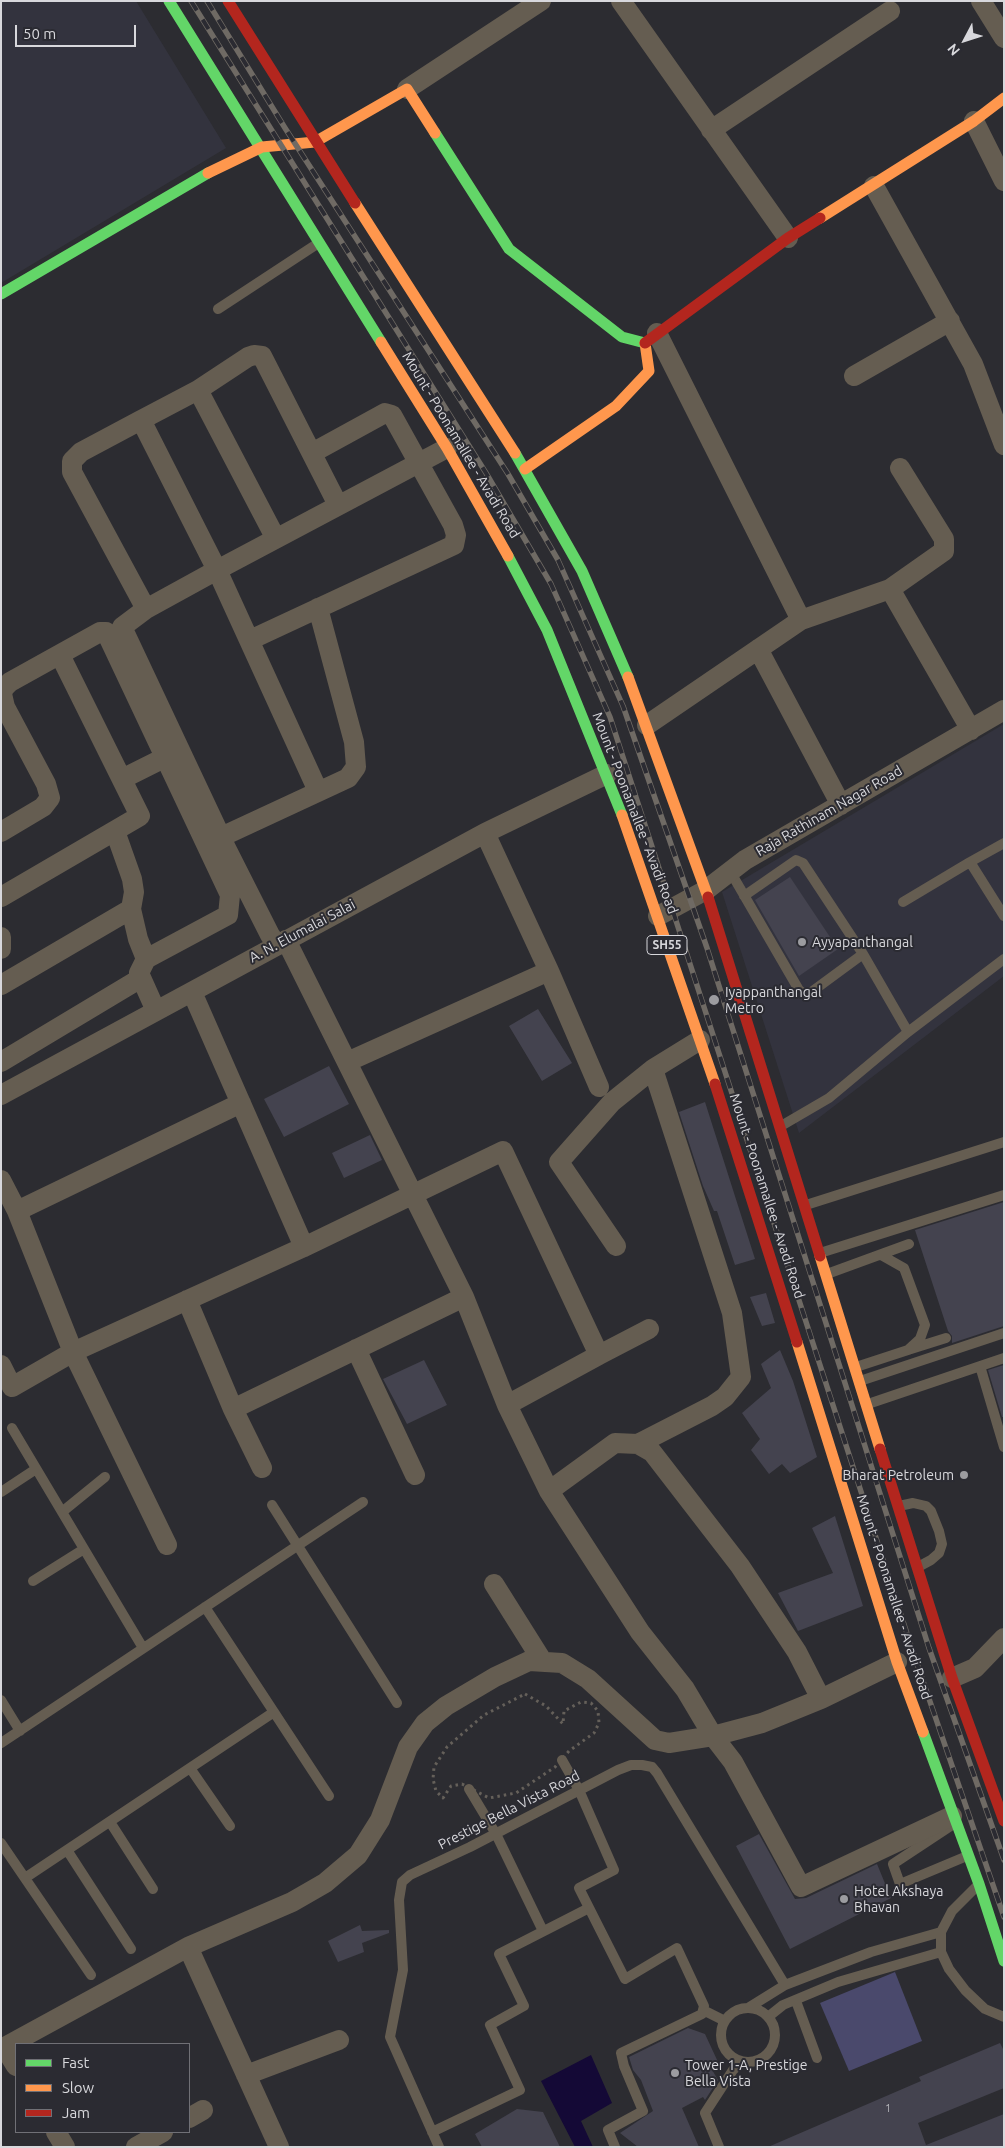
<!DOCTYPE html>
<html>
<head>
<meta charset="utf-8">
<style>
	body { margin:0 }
	#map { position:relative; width:1005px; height:2148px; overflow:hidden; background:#2c2c31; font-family:Ubuntu,sans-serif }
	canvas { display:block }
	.frame { position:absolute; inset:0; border:2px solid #d8d8dc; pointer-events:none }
	.legend { position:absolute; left:15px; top:2043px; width:175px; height:90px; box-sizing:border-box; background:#2b2b32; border:1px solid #707076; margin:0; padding:6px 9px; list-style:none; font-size:15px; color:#d8d8dc }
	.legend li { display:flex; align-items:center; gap:10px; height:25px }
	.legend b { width:25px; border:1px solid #707076 }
	.north { position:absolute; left:940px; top:15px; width:50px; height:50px; -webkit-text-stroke:4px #2b2b32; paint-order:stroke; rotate:230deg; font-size:14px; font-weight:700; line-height:20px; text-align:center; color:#d8d8dc }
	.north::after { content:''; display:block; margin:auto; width:18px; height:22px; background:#d8d8dc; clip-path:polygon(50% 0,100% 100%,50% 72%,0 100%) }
	.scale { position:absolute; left:15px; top:25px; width:121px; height:22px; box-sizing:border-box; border:2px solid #d8d8dc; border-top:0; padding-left:6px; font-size:15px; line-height:18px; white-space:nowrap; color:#d8d8dc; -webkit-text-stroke:4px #2b2b32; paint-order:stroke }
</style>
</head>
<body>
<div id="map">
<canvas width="1005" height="2148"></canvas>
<div class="frame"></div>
<ul class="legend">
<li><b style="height:6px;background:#63d668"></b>Fast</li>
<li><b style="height:6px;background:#ff974d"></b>Slow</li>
<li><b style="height:6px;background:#b3261e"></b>Jam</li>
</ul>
<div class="north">N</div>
<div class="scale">50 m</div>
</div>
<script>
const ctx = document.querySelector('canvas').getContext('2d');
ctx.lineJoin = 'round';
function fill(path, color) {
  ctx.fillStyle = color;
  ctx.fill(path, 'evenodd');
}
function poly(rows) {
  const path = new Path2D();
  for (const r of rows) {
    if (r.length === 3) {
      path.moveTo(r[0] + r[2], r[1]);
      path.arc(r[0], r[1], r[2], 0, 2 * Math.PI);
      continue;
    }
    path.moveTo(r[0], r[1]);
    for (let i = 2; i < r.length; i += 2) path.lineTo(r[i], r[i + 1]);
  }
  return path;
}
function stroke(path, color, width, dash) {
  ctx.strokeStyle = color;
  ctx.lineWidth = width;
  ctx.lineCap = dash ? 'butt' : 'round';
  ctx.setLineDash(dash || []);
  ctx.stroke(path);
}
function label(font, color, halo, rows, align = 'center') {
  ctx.font = font + ' Ubuntu,sans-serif';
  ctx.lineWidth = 4;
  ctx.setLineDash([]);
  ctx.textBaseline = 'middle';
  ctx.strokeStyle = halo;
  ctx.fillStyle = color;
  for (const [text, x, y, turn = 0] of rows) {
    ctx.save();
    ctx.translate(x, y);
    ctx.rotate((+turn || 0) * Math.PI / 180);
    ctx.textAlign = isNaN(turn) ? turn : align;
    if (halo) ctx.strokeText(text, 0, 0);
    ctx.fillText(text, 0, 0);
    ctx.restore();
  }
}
const built = poly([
	[1,1,136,1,226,148,1,283],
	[1004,724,1004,976,799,1133,722,892]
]);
const green = poly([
	[895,1972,922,2041,849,2071,820,2003]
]);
const water = poly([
	[591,2055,612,2103,581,2121,593,2147,575,2147,541,2081]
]);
const building = poly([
	[790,877,838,949,799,976,755,900],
	[538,1009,572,1063,542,1081,509,1026],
	[329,1066,349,1104,284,1137,264,1099],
	[705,1102,755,1259,735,1265,717,1211,714,1211,703,1186,679,1112],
	[370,1135,382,1160,344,1178,332,1153],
	[1004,1202,1004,1326,952,1343,952,1336,948,1331,915,1230],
	[766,1293,775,1323,762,1326,750,1297],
	[780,1350,793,1381,817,1457,790,1473,782,1464,769,1474,751,1450,760,1439,742,1413,771,1388,761,1364],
	[424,1360,447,1405,407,1424,383,1379],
	[1004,1365,1004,1417,1002,1417,988,1370],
	[835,1516,863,1606,798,1631,778,1593,833,1573,812,1528],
	[759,1834,795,1899,806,1898,877,1864,891,1898,790,1949,736,1846],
	[360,1925,362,1931,389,1930,389,1933,362,1943,364,1952,338,1962,328,1941],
	[688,2028,705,2034,718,2062,711,2068,718,2080,705,2100,703,2097,682,2108,699,2147,638,2147,620,2133,653,2111,641,2080,633,2070,629,2057],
	[1000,2043,1004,2051,1004,2088,918,2123,926,2145,1004,2114,1004,2147,768,2147,921,2081,919,2077],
	[517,2109,543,2112,560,2147,482,2147,475,2134]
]);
const path = poly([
	[525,1694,546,1706,563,1724,564,1711,581,1702,591,1703,598,1711,599,1723,594,1733,569,1751,555,1767,516,1793,489,1798,462,1784,451,1786,443,1798,436,1791,433,1779,434,1767,447,1747,484,1715,525,1694]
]);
const lane = poly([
	[218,309,317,244],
	[1004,843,970,862,1004,916],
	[730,871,799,990,804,994,810,993,863,954],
	[744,896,796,860,803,863,863,954,908,1032,829,1098,781,1126],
	[903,902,970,862],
	[908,1032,1004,959],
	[806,1205,1004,1142],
	[820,1253,1004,1195],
	[827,1274,909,1244],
	[911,1349,946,1338],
	[980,1366,1004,1447],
	[856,1367,908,1350,920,1339,925,1325,904,1268,881,1255],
	[860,1381,1004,1333],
	[868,1404,1004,1358],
	[12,1428,143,1648],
	[1,1492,36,1469],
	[272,1505,397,1703],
	[899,1506,913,1503,926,1506,931,1511,939,1531,942,1544,939,1553,931,1560,918,1567],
	[62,1512,105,1477],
	[33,1581,84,1549],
	[205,1607,329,1796],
	[1,1700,20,1731],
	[1,1743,363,1502],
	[562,1760,579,1790,614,1870,579,1888,625,1979,677,1948,704,2006,702,2014,621,2053,624,2066,643,2111,608,2130,615,2147],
	[190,1768,230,1826],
	[469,1789,496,1834,543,1931],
	[110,1822,153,1889],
	[952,1825,893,1864,900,1884,967,1856],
	[1,1843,91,1975],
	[67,1850,131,1949],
	[25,1878,274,1712],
	[978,1885,952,1911,941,1932,941,1952,949,1969,965,1990,985,2009,1004,2017],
	[796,2001,817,2058],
	[748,2035,27],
	[748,2008,785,1985,871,1952,941,1932],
	[705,2011,725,2021],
	[768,2017,783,2005,838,1982,941,1952],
	[432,2132,520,2090,490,2025,524,2006,499,1954,589,1908],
	[439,2147,390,2037,403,1970,399,1900,402,1882,410,1875,470,1847,618,1770,631,1765,642,1765,652,1767,657,1773,785,1985],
	[719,2147,705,2113,733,2070,742,2062]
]);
const street = poly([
	[621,1,788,238],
	[981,1,1004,38],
	[407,89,541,1],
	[974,121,1004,181],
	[711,130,890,11],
	[874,186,973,364,1004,445],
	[657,333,801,620],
	[854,376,950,321],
	[198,390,275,537],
	[141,420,81,452,72,461,72,472,146,609,122,627,226,848,270,935,277,945],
	[890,589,971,730],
	[146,609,217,570,141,420,198,390,248,357,254,355,262,356,338,505],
	[250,640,454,545,456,535,453,525,392,415,385,413,312,453],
	[758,649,841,805],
	[647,725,801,620,890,589,944,551,944,539,900,468],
	[122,779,166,757],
	[318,791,217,570,447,448],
	[115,831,132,879,134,892,131,909,138,939,146,959,139,973,156,1011],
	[1,832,43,807,50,798,46,784,5,707,2,694,4,688,10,682,100,632,106,632,230,895,228,915,146,959],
	[221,837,348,778,356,767,354,742,318,608],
	[1,897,140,816,60,655],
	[658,916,706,890,745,860,1004,710],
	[1,937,1,949],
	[286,940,464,1297,507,1405,549,1491,640,1632,685,1689,713,1736,733,1762,801,1887,952,1816],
	[549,971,599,1087],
	[1,985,131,909],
	[192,992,304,1247],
	[1,1062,141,978],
	[347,1062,549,971,485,833],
	[653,1069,700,1040],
	[1,1095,485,833,607,774],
	[1,1180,17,1211,73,1352,167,1545],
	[17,1211,241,1103],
	[616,1246,559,1162,612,1102,653,1069,732,1313,741,1377,725,1397,712,1406,638,1444],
	[187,1300,233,1409,464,1297],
	[356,1349,415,1475],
	[599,1355,649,1329],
	[1,1365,12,1387,73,1352,304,1247,503,1151,599,1355,507,1405],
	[233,1409,262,1468],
	[549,1491,615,1443,638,1444,652,1452,740,1566,797,1652,821,1699,897,1662],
	[494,1584,543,1662],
	[952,1678,975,1668,1004,1638],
	[188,1947,292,1902,325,1883,358,1855,380,1820,408,1747,425,1723,446,1706,495,1677,529,1661,562,1663,588,1679,655,1740,669,1743,713,1736,762,1723,821,1699],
	[5,2048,16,2066],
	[1,2049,188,1947,279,2147],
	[246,2075,339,2040],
	[189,2118,203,2110],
	[56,2132,65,2147],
	[136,2147,163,2132]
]);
const fast = poly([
	[169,1,381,342],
	[435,133,509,249,622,337,645,343],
	[1,294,208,173],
	[515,453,582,571,628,677],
	[508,556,547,630,622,815],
	[923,1732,979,1884,1004,1961]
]);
const slow = poly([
	[208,173,262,147,315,142,407,89,435,133],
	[355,203,515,453],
	[820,218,974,121,1004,98],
	[381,342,447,448,508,556],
	[525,469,616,406,649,371,645,343],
	[628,677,708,897],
	[622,815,715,1084],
	[820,1256,880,1449],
	[797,1342,897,1662,923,1732]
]);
const jam = poly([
	[228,1,355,203],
	[645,343,788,238,820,218],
	[708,897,820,1256],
	[715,1084,797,1342],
	[880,1449,952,1678,1004,1821]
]);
const rail = poly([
	[191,1,486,473,551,584,610,717,913,1652,1004,1917],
	[207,1,285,128,508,474,558,560,623,706,707,948,929,1648,1004,1860]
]);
const markers = [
	[802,942,5,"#9c9ca0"],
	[714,1000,6,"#9c9ca0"],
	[964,1475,5,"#9c9ca0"],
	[844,1899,5,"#9c9ca0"],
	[675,2073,5,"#9c9ca0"]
];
const numberNames = [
	["1",888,2108]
];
const shields = [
	[667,945,40]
];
const shieldNames = [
	["SH55",667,945]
];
const streetNames = [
	["Mount - Poonamallee - Avadi Road",461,445,59],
	["Raja Rathinam Nagar Road",829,811,-30],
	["Mount - Poonamallee - Avadi Road",635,813,69],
	["A. N. Elumalai Salai",302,931,-28],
	["Mount - Poonamallee - Avadi Road",767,1196,72],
	["Mount - Poonamallee - Avadi Road",894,1597,72],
	["Prestige Bella Vista Road",509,1810,-27]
];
const poiNames = [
	["Ayyapanthangal",812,942],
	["Iyappanthangal",725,992],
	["Metro",725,1008],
	["Bharat Petroleum",954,1475,"right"],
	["Hotel Akshaya",854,1891],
	["Bhavan",854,1907],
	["Tower 1-A, Prestige",685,2065],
	["Bella Vista",685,2081]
];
fill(built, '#33333e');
fill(green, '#4a496c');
fill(water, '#140936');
fill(building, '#44434f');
stroke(path, '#65605a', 3, [2.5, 4]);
stroke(lane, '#655d51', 10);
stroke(street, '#655d51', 20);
stroke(fast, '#63d668', 11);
stroke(slow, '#ff974d', 11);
stroke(jam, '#b3261e', 11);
stroke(rail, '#6f6a64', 5.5);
stroke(rail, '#2b2b32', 4, [11]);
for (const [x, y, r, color] of markers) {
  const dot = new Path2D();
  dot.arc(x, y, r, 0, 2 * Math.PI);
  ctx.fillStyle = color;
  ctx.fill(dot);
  stroke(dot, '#2b2b32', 2);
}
label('11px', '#b3b3b9', null, numberNames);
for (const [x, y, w] of shields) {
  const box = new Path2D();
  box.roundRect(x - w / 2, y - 9.5, w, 19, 4);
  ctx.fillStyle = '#2b2b32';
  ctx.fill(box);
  stroke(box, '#d8d8dc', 1);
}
label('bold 12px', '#d8d8dc', null, shieldNames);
label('14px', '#d8d8dc', '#2b2b32', streetNames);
label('14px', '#d8d8dc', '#2b2b32', poiNames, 'left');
</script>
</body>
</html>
